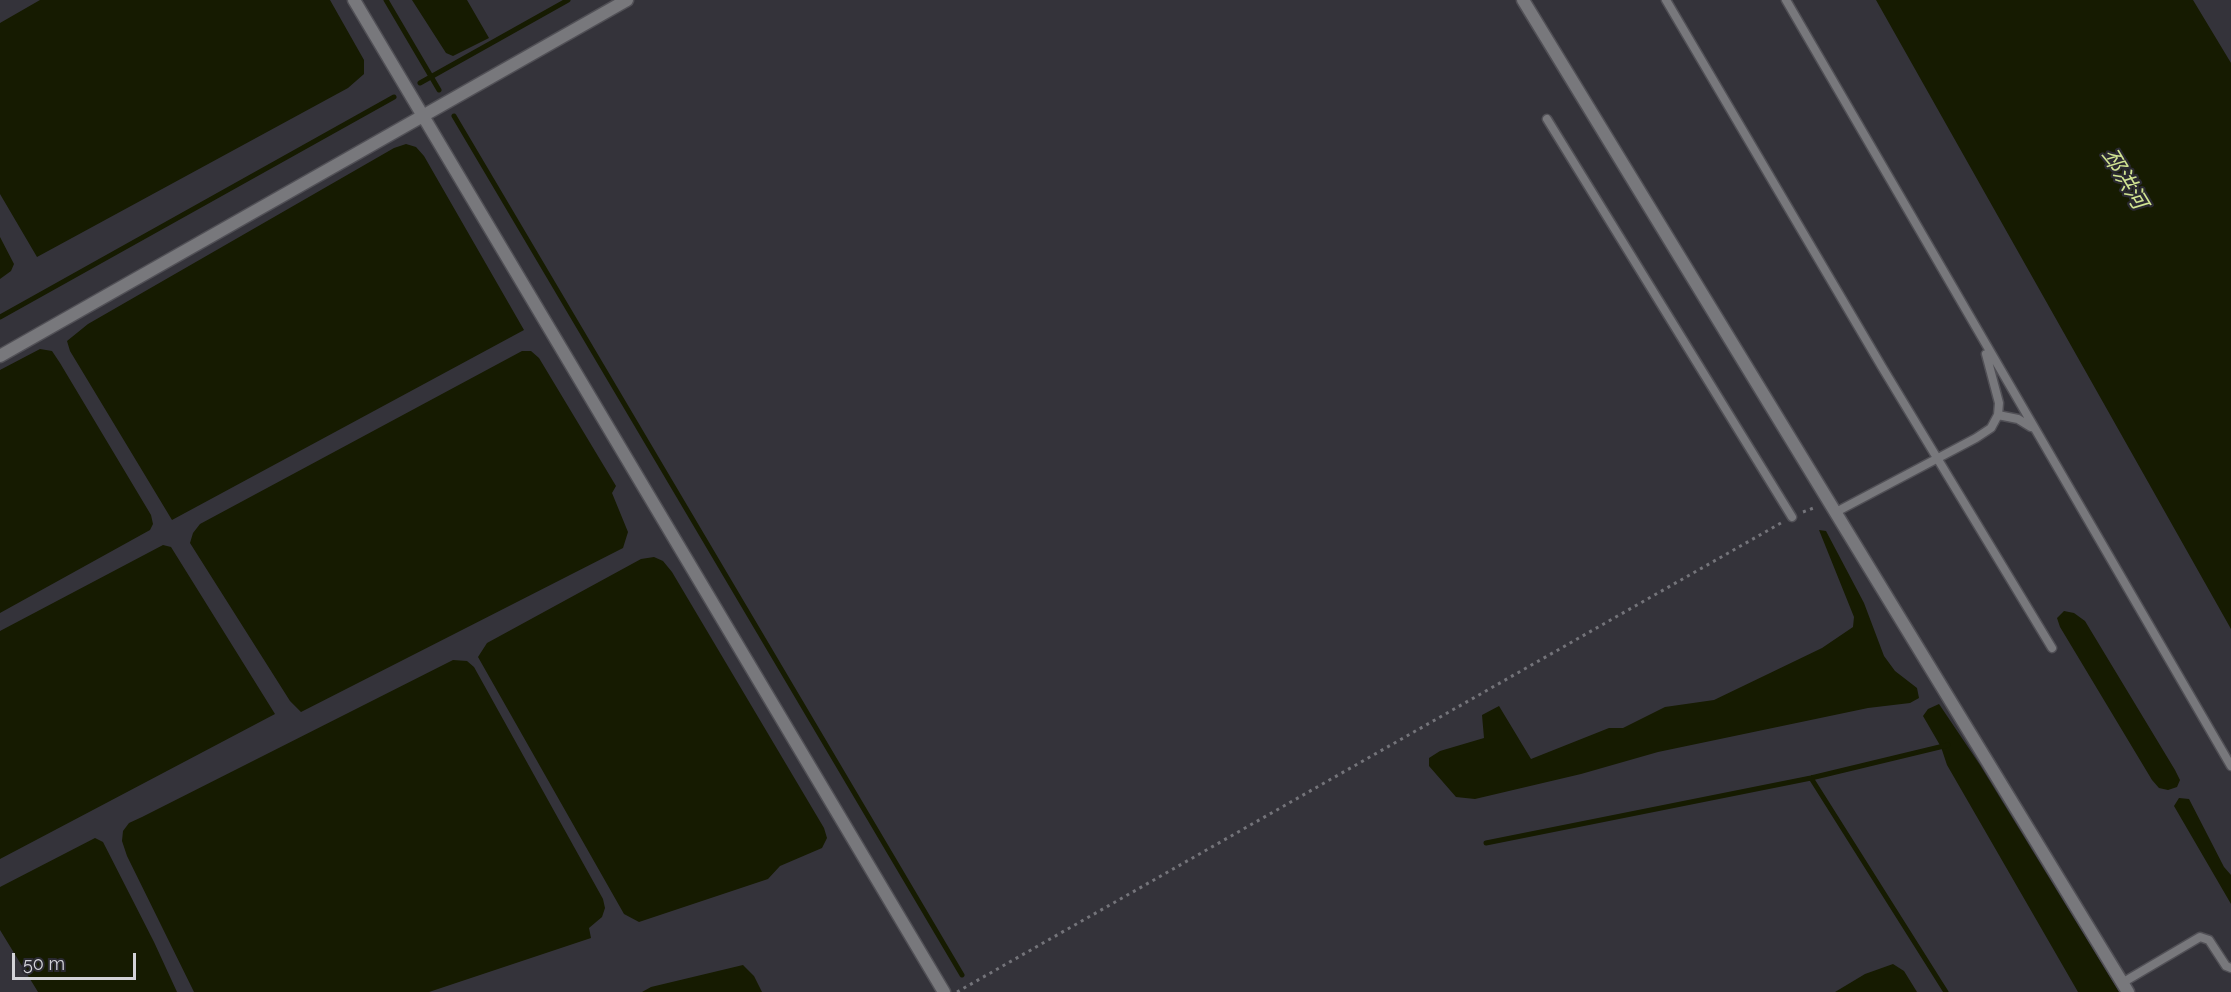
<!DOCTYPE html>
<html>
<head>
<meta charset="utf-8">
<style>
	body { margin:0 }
	#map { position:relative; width:2231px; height:992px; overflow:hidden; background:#34333a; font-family:Raleway,sans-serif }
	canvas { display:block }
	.scale { position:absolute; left:12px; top:953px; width:124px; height:27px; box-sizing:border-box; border:3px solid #d3d3d8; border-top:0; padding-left:8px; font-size:18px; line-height:21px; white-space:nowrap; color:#d3d3d8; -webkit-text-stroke:4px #2a2930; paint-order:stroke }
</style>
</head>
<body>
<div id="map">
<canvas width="2231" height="992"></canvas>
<div class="scale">50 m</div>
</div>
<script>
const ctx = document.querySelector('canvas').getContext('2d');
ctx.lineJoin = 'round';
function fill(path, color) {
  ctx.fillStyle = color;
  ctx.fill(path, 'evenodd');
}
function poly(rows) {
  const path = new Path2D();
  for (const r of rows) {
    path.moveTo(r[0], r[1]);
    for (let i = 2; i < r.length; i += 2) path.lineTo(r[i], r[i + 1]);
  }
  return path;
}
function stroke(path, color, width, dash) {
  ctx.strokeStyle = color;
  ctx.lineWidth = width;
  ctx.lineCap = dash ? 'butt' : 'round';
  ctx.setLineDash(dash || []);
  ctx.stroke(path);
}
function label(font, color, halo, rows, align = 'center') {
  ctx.font = font + ' Raleway,"Noto Sans SC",sans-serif';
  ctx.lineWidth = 4.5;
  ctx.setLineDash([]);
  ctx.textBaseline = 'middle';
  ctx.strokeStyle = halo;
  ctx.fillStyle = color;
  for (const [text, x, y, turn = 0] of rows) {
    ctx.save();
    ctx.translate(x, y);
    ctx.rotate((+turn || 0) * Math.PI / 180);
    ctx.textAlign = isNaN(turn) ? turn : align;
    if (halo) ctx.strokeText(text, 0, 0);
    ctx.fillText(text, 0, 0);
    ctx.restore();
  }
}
const water = poly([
	[40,0,330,0,364,60,364,74,348,88,37,257,0,194,0,23],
	[412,0,467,0,489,38,453,56,446,53],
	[1876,0,2193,0,2231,63,2231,629],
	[406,144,416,147,424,156,524,330,172,520,70,351,67,341,88,324,394,148],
	[0,237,14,264,11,271,0,279],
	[40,349,52,351,60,363,151,515,153,524,150,530,0,613,0,370],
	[522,351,531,351,539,358,616,486,612,493,628,532,623,548,301,712,290,701,190,543,193,533,200,524],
	[1819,530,1826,531,1864,603,1884,656,1895,671,1917,688,1919,698,1910,703,1868,708,1658,752,1581,774,1475,799,1456,797,1429,766,1429,758,1440,751,1484,738,1482,715,1499,706,1531,759,1609,728,1623,728,1665,707,1714,700,1822,648,1853,627,1854,617],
	[163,545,171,547,275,714,0,859,0,631],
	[654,557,663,561,672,572,824,828,827,838,822,848,780,866,768,879,639,922,624,914,478,657,487,643,641,559],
	[2064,611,2074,613,2085,621,2175,770,2180,780,2177,787,2168,790,2159,788,2152,780,2060,627,2057,618],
	[453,660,467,661,474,667,603,899,605,908,602,917,589,928,591,938,429,992,194,992,127,856,122,841,123,831,129,823,142,817],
	[1939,704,1980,765,2119,992,2078,992,1947,765,1941,747,1923,716,1928,709],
	[2179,798,2189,799,2224,867,2231,875,2231,904,2174,806],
	[95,838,103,842,154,942,177,992,38,992,0,930,0,887],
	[1893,964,1904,971,1917,992,1835,992,1865,974],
	[743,965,754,976,762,992,642,992,651,987]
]);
const stream = poly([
	[386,0,439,90],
	[420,83,568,0],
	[454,116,962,975],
	[0,317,394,97],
	[1811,778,1946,992],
	[1486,843,1811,778,1948,745]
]);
const path = poly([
	[1803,512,1816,507],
	[957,992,1781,523]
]);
const lane = poly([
	[1666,0,1882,367,2052,648],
	[1786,0,2231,766],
	[1547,119,1792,517],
	[1998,415,2018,419,2031,427],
	[1836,512,1976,438,1991,428,1998,415,1999,403,1986,354],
	[2122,983,2200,937,2209,940,2226,966,2231,968]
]);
const street = poly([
	[354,0,944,992],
	[1523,0,2128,992],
	[0,356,627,0]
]);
const waterNames = [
	["邳洪河",2124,179,59]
];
fill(water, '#161b01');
stroke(stream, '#161b01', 5);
stroke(lane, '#515056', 11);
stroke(street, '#515056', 15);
stroke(path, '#74747a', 3, [3, 4.5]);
stroke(lane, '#78787c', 8);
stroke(street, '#78787c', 12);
label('italic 22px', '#d1e492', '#2a2930', waterNames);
</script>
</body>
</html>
